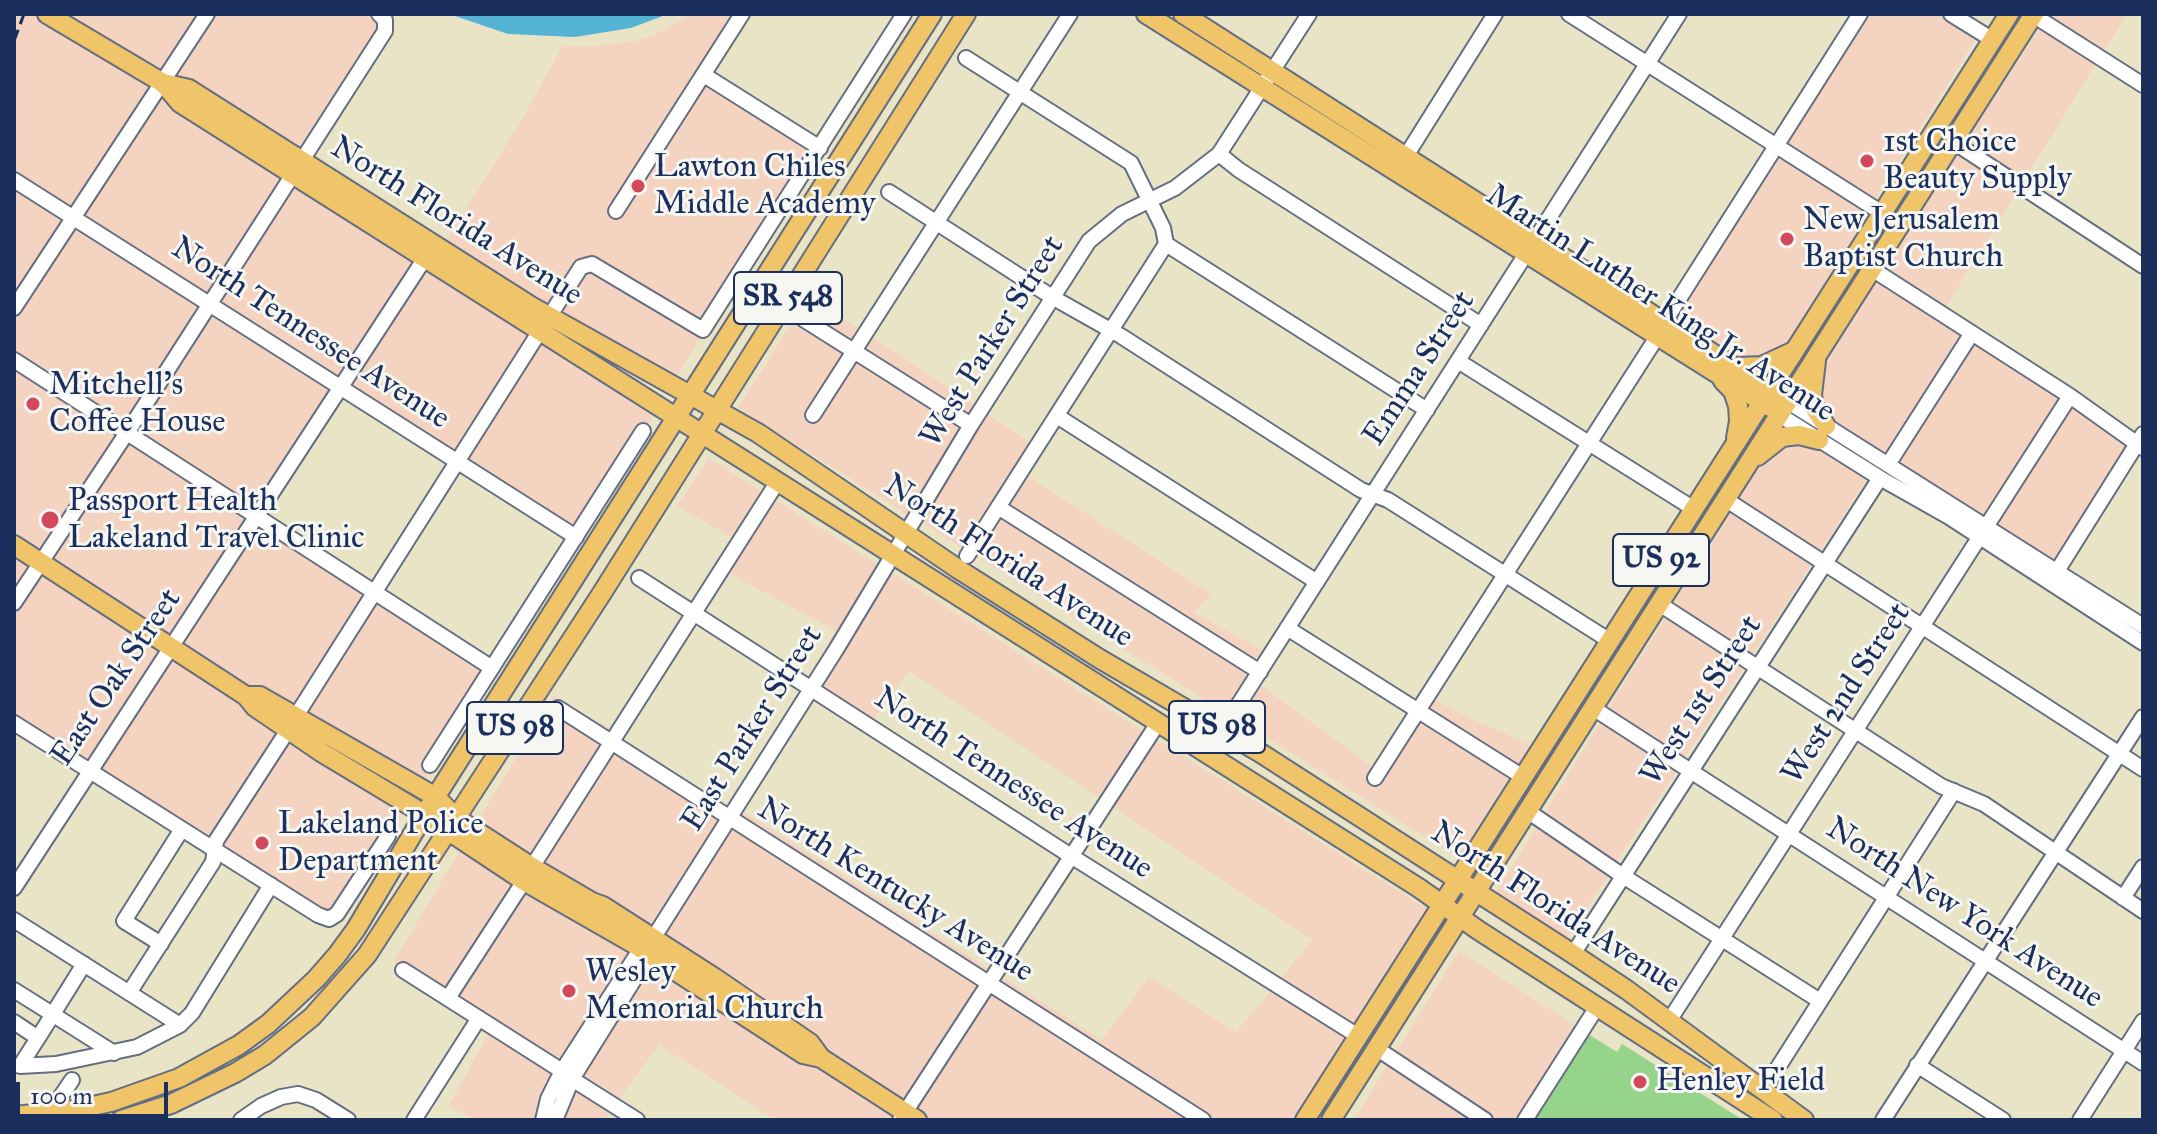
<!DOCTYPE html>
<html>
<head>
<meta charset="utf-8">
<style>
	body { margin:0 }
	#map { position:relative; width:2157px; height:1134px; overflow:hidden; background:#eae4c7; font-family:"IM FELL Great Primer",serif }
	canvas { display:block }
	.frame { position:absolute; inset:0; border:16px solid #1b2f5e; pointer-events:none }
	.scale { position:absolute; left:16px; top:1082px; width:152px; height:36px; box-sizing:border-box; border:4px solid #1b2f5e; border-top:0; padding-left:10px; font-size:24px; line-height:28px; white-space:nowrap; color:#1b2f5e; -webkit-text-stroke:6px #f6f6f2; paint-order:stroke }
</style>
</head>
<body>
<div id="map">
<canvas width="2157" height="1134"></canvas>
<div class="frame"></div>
<div class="scale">100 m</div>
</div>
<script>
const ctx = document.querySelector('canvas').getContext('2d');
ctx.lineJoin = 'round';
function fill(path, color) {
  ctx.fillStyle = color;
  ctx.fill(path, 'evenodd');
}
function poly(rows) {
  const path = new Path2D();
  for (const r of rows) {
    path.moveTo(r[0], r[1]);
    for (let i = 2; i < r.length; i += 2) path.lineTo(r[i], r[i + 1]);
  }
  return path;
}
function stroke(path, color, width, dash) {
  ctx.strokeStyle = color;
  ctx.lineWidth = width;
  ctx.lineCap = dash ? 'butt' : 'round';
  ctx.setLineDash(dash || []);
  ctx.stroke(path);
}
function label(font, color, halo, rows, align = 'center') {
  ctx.font = font + ' "IM FELL Great Primer",serif';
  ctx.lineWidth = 6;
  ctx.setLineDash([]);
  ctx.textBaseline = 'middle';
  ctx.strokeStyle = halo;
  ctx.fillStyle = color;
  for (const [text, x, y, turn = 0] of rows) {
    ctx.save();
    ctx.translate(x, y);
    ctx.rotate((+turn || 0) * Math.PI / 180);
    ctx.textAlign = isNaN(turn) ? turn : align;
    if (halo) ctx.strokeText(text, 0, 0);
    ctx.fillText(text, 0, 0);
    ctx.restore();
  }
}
const built = poly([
	[14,14,36,14,154,84,72,210,14,173],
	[57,14,200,14,160,75],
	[215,14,372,14,379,22,379,29,299,153,172,79],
	[694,14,742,14,705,75,820,148,703,330,592,264,555,308,446,241,520,123,563,45,588,47,636,41,654,35],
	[1867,14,1940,14,1977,37,1874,202,1784,144],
	[2049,14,2127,14,2103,53,2047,17],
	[2041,26,2097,62,2023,182,1965,143],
	[163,92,285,176,208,296,82,216],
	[1959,152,2018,191,1944,310,1883,270],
	[1778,153,1869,211,1783,350,1770,356,1739,361,1673,320],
	[295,182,417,259,340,380,218,302],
	[14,186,66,219,14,298],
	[76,225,203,304,125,425,14,354,14,319],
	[427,266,532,332,455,454,350,387],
	[592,269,701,336,674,381,557,316,585,271],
	[1877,279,1964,334,1887,456,1830,422,1818,395,1821,365],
	[808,298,862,330,853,344,800,312,795,321,847,353,805,417,815,423,857,359,964,427,910,516,738,408],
	[213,311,332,388,255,508,135,432],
	[872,337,977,406,969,418,863,350],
	[542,339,656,412,647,427,641,423,573,529,465,460],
	[1974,341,2062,398,1984,520,1897,462],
	[14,367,119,434,40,556,14,539],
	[2072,404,2130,444,2055,564,1994,527],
	[986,413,1032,444,964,549,920,522],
	[129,440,250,517,169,640,50,562],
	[1785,442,1817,445,1868,477,1819,553,1737,501,1761,461],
	[709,458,764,493,735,539,677,506],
	[1026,475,1211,594,1194,612,1265,652,1258,664,1006,505],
	[774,499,880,566,809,681,835,630,728,573],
	[1731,510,1813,562,1751,657,1672,606],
	[1000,514,1252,673,1226,713,974,555],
	[260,523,367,593,294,709,249,690,179,647],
	[14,551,34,564,14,592],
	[44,571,164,649,89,764,14,716,14,614],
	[890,572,1146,733,1102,799,909,671,872,721,819,688],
	[377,599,485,669,422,766,429,771,422,783,304,715],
	[1667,615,1745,666,1683,760,1607,711],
	[174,655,280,731,210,840,99,771],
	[1259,684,1374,768,1368,779,1377,785,1420,718,1512,775,1459,858,1237,719],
	[554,696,613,730,609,736,556,701,550,709,604,744,530,860,476,824],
	[1433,699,1476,721,1531,745,1518,767,1426,709],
	[1602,720,1678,769,1615,864,1543,816],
	[290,737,406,809,393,833,385,828,333,910,328,913,221,847],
	[1156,739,1427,909,1352,1026,1279,980,1312,940,1111,806],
	[613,751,721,820,652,929,540,866],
	[741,810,991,970,986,976,737,818],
	[1538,825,1610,873,1564,942,1493,897],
	[731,826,980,985,903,1105,661,937],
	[462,848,515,882,446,991,402,963,399,966,394,961],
	[525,889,634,950,560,1063,456,997],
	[1459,951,1578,1027,1518,1120,1495,1120,1395,1054],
	[651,962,817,1063,897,1114,893,1120,776,1120,659,1045,617,1102,580,1078],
	[1001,976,1102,1040,1149,977,1236,1032,1273,989,1346,1035,1292,1120,1213,1120,996,983],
	[991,992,1193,1120,927,1120,913,1111],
	[482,1026,555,1072,537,1120,476,1120,449,1106,488,1034],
	[1389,1063,1475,1120,1354,1120],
	[574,1087,611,1110,603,1120,561,1120]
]);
const green = poly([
	[1588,1034,1617,1052,1622,1044,1743,1120,1533,1120]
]);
const water = poly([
	[449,14,668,14,631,28,575,37,508,34]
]);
const minor = poly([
	[1569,14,1882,213],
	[1951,14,1993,40],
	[2033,15,2143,85],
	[966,58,1131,163,1163,228,1166,244],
	[704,75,820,148],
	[1952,141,2143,266],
	[1219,154,1239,170,1481,325],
	[1406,156,1495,14],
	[14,180,576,537],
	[889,192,1052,297,1121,336,1361,490,1388,500,1610,641],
	[616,211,742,14],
	[1166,244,1427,410],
	[1872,269,2070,396,2143,448],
	[14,308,207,14],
	[549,317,581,267,592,264,703,330,904,14],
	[803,319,971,425],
	[1665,321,1860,14],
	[14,360,492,668],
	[1458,361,1694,509],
	[1787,401,2143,626],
	[1778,414,1880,478,1949,517,2143,643],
	[813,415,1070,14],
	[1057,416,1317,582],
	[1889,463,1972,333],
	[1725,499,2143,769],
	[998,507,1260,672],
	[967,556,1166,244],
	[639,578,1071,856,1358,1036],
	[2052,579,2143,434],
	[14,603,136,419,385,31,385,20,379,14],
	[1658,603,1941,786,1984,804,2143,911],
	[1287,628,1523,777],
	[558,708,1203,1120],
	[1593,708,2143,1063],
	[296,716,540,331],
	[14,723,318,915,329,919,337,914,388,836],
	[1207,754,1679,14],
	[430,765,643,431],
	[1375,778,1657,337],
	[1526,810,1623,876,1820,1001],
	[532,867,778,481],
	[14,888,425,258],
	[2123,898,2143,867],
	[14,920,180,1025],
	[161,944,124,921,182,829],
	[1573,954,1880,478],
	[403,970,562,1071],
	[14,990,114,1053],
	[129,993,213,862,216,841,288,730],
	[448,998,524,881],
	[1669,1021,2070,396],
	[14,1022,38,1038,20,1066,56,1064,137,1047,180,1025,192,1013,271,885],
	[38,1038,84,964],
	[1376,1048,1485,1120],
	[1917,1065,2003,1120],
	[572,1079,637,1120],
	[1763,1091,1954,791],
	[57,1102,72,1080],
	[241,1120,261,1106,281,1097,298,1094,316,1100,348,1120],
	[414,1120,479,1018],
	[543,1120,548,1099,562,1071,636,956,645,952],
	[555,1120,572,1079,645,962,645,952,654,937,837,648,971,425,1089,241,1122,214,1175,188,1219,154,1309,14],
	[900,1120,1158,723],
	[1525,1120,1597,1007],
	[1883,1120,2143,717],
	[2080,1120,2143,1021]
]);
const major = poly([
	[47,14,163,83,189,89,531,306,758,433,958,569,1100,659,1259,752,1573,954,1627,990,1804,1120],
	[1146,14,1770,407],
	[1183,14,1778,395],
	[163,83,180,103,1419,888,1478,930,1773,1120],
	[1816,361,1812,395,1814,407,1826,426],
	[1738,367,1762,366,1794,351],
	[1723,381,1733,391,1738,406,1739,421,1736,438],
	[1758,456,1782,437,1799,435,1819,440],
	[14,545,246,696,255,707,321,752,414,808,524,881,634,944,803,1054,821,1058,917,1120],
	[246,696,260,696,436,797,456,818,532,867,592,902,603,906,715,978,810,1043,821,1058],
	[14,1116,74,1110,111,1102,179,1078,239,1045,268,1024,316,979,337,955,356,929,424,815,932,14],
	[121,1120,171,1104,235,1073,265,1055,312,1017,367,955,602,593,966,14],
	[1305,1120,2009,14],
	[1331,1120,2034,14]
]);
const rail = poly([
	[14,41,24,14]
]);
const markers = [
	[1867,161,8,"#d1495b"],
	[638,186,8,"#d1495b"],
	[1787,239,8,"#d1495b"],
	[33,404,8,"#d1495b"],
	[50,520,10,"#d1495b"],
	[262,843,8,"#d1495b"],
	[569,991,8,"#d1495b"],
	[1640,1082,8,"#d1495b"]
];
const shields = [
	[788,298,108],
	[1661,560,96],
	[1217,727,96],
	[515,728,96]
];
const shieldNames = [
	["SR 548",788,298],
	["US 92",1661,560],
	["US 98",1217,727],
	["US 98",515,728]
];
const poiNames = [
	["1st Choice",1883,143],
	["Beauty Supply",1883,180],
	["Lawton Chiles",654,168],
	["Middle Academy",654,205],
	["New Jerusalem",1803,221],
	["Baptist Church",1803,258],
	["Mitchell's",49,386],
	["Coffee House",49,423],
	["Passport Health",68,502],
	["Lakeland Travel Clinic",68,539],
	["Lakeland Police",278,825],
	["Department",278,862],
	["Wesley",585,973],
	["Memorial Church",585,1010],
	["Henley Field",1656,1082]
];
const streetNames = [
	["North Florida Avenue",456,222,32],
	["Martin Luther King Jr. Avenue",1660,304,33],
	["North Tennessee Avenue",310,334,33],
	["West Parker Street",993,342,-58],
	["Emma Street",1420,369,-57],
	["North Florida Avenue",1008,562,33],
	["East Oak Street",117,678,-56],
	["West 2nd Street",1847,694,-57],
	["West 1st Street",1702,701,-57],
	["East Parker Street",753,729,-58],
	["North Tennessee Avenue",1013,784,33],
	["North Kentucky Avenue",895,891,32],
	["North Florida Avenue",1555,909,33],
	["North New York Avenue",1964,914,33]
];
fill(built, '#f4d3c0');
fill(green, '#95d48a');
fill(water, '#55b3d3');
stroke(minor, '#636e83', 18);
stroke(major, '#636e83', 22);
stroke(minor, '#fff', 14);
stroke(major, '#f0c469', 18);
stroke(rail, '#1b2f5e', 3, [12, 6]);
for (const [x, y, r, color] of markers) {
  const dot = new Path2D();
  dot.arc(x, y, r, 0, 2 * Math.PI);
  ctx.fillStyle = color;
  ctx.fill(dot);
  stroke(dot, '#f6f6f2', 3);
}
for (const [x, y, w] of shields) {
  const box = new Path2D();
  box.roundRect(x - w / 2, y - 26, w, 52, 6);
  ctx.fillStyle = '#f6f6f2';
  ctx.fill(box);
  stroke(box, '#1b2f5e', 2);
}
label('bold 30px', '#1b2f5e', null, shieldNames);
label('32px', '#1b2f5e', '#f6f6f2', poiNames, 'left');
label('32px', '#1b2f5e', '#f6f6f2', streetNames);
</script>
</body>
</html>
